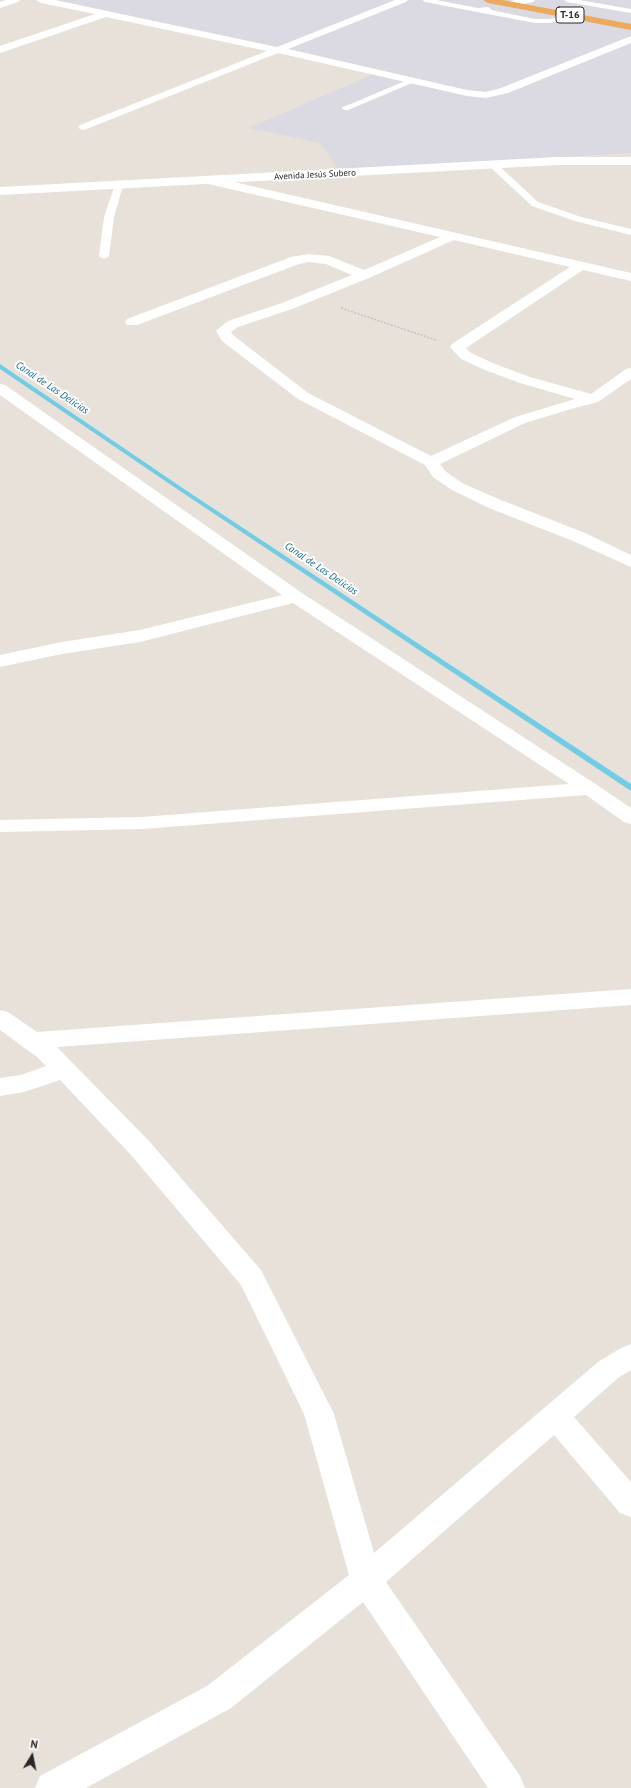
<!DOCTYPE html>
<html>
<head>
<meta charset="utf-8">
<style>
	body { margin:0 }
	#map { position:relative; width:631px; height:1788px; overflow:hidden; background:#e8e1d9; font-family:"PT Sans",sans-serif }
	canvas { display:block }
	.north { position:absolute; left:12px; top:1736px; width:40px; height:40px; -webkit-text-stroke:3px #fff; paint-order:stroke; rotate:10deg; font-size:11px; font-weight:700; line-height:16px; text-align:center; color:#272727 }
	.north::after { content:''; display:block; margin:auto; width:14px; height:18px; background:#272727; clip-path:polygon(50% 0,100% 100%,50% 72%,0 100%) }
</style>
</head>
<body>
<div id="map">
<canvas width="631" height="1788"></canvas>
<div class="north">N</div>
</div>
<script>
const ctx = document.querySelector('canvas').getContext('2d');
ctx.lineJoin = 'round';
function fill(path, color) {
  ctx.fillStyle = color;
  ctx.fill(path, 'evenodd');
}
function poly(rows) {
  const path = new Path2D();
  for (const r of rows) {
    path.moveTo(r[0], r[1]);
    for (let i = 2; i < r.length; i += 2) path.lineTo(r[i], r[i + 1]);
  }
  return path;
}
function stroke(path, color, width, dash) {
  ctx.strokeStyle = color;
  ctx.lineWidth = width;
  ctx.lineCap = dash ? 'butt' : 'round';
  ctx.setLineDash(dash || []);
  ctx.stroke(path);
}
function label(font, color, halo, rows, align = 'center') {
  ctx.font = font + ' "PT Sans",sans-serif';
  ctx.lineWidth = 4;
  ctx.setLineDash([]);
  ctx.textBaseline = 'middle';
  ctx.strokeStyle = halo;
  ctx.fillStyle = color;
  for (const [text, x, y, turn = 0] of rows) {
    ctx.save();
    ctx.translate(x, y);
    ctx.rotate((+turn || 0) * Math.PI / 180);
    ctx.textAlign = isNaN(turn) ? turn : align;
    if (halo) ctx.strokeText(text, 0, 0);
    ctx.fillText(text, 0, 0);
    ctx.restore();
  }
}
const industrial = poly([
	[53,0,631,0,631,153,339,170,320,143,249,128,381,71]
]);
const stream = poly([
	[0,364,184,489,631,784,631,791,180,491,0,369,0,364]
]);
const path = poly([
	[341,308,436,340]
]);
const service = poly([
	[422,0,436,0,478,8,488,7,490,8,491,10,535,19,550,19,571,14,575,16,550,23,535,23,425,2,422,0],
	[564,0,579,0,631,9,631,13,567,2,564,0],
	[410,79,416,79,417,81,348,110,345,110,341,108,410,79],
	[493,162,496,163,538,202,581,217,631,229,631,235,575,221,532,206,490,167,489,165,490,163,493,162],
	[119,182,123,185,114,217,109,256,104,259,99,256,104,217,115,185,119,182]
]);
const minor = poly([
	[6,0,20,0,18,2,0,8,0,2,6,0],
	[36,0,55,0,277,47,395,0,408,0,406,2,288,49,467,90,486,92,501,88,631,36,631,43,508,93,486,98,467,96,278,53,84,130,80,129,78,127,80,125,267,51,106,17,0,53,0,46,95,14,41,3,36,0],
	[515,0,535,0,533,2,509,7,504,4,506,2,515,0],
	[212,177,631,273,631,281,583,270,466,348,471,353,495,364,530,377,591,394,626,369,631,368,631,379,598,402,571,409,525,423,440,464,445,471,464,484,501,500,585,533,631,555,631,567,573,541,489,508,452,490,433,477,425,465,298,399,222,341,216,331,228,321,282,303,352,275,326,264,309,262,299,264,137,325,127,325,125,322,127,319,291,257,309,254,329,256,364,270,440,237,208,184,206,181,208,178,212,177],
	[454,240,570,267,452,344,450,347,461,359,485,370,520,383,575,399,515,417,431,456,308,393,233,335,231,332,238,327,292,309,369,278,454,240],
	[0,384,5,385,302,593,597,785,631,808,631,824,624,822,586,795,142,829,0,832,0,820,142,817,569,784,293,603,140,642,62,654,0,667,0,655,62,642,140,630,282,595,0,395,0,384],
	[631,989,631,1005,57,1047,149,1141,261,1270,334,1414,374,1553,598,1362,621,1348,631,1344,631,1370,618,1378,574,1417,631,1482,631,1517,620,1513,554,1435,386,1582,520,1776,525,1788,488,1788,363,1602,231,1708,86,1788,35,1788,40,1776,207,1686,349,1575,304,1414,241,1285,131,1155,60,1080,24,1092,0,1096,0,1078,21,1075,46,1066,37,1057,0,1030,0,1010,8,1012,37,1032,631,989]
]);
const secondary = poly([
	[557,157,631,157,631,165,557,165,0,195,0,187,557,157]
]);
const trunk = poly([
	[483,0,503,0,631,24,631,30,488,3,483,0]
]);
const farStreetnames = [
	["Avenida Jesús Subero",315,175,-3]
];
const shields = [
	[570,15,28]
];
const shieldNames = [
	["T-16",570,15]
];
const farWaternames = [
	["Canal de Las Delicias",52,388,34],
	["Canal de Las Delicias",321,569,34]
];
fill(industrial, '#dbd9e1');
fill(stream, '#72cce4');
stroke(path, '#c3c3c3', 1.5, [2, 1.5]);
fill(service, '#fff');
fill(minor, '#fff');
fill(secondary, '#fff');
fill(trunk, '#ebaa5e');
label('9px', '#272727', '#fff', farStreetnames);
for (const [x, y, w] of shields) {
  const box = new Path2D();
  box.roundRect(x - w / 2, y - 8, w, 16, 3);
  ctx.fillStyle = '#fff';
  ctx.fill(box);
  stroke(box, '#272727', 1);
}
label('bold 10px', '#272727', null, shieldNames);
label('italic 10px', '#16698b', '#fff', farWaternames);
</script>
</body>
</html>
